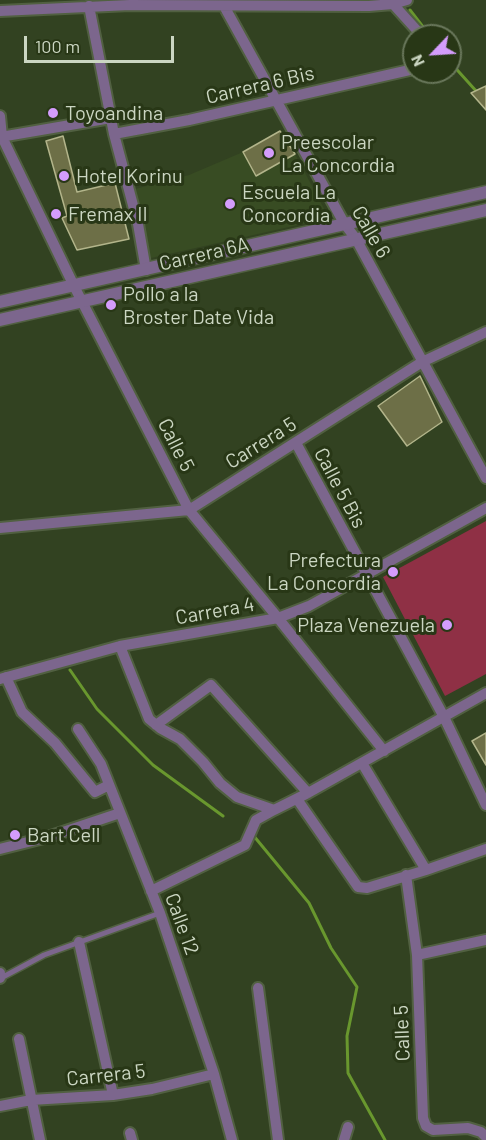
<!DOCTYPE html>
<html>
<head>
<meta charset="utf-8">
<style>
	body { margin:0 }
	#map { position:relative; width:486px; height:1140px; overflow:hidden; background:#324221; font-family:Barlow,sans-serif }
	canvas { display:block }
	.north { position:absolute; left:402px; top:24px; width:60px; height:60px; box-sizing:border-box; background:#283716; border:2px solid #69775b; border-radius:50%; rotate:245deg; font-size:16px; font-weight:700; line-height:24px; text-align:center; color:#cbd6c2 }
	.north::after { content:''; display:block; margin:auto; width:21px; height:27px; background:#d49cfc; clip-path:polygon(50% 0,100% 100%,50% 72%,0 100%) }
	.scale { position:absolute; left:24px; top:36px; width:150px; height:27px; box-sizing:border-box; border:3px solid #cbd6c2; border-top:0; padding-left:8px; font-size:18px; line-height:21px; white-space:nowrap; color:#cbd6c2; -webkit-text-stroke:4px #283716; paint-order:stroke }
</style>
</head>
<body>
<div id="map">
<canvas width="486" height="1140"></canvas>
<div class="north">N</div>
<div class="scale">100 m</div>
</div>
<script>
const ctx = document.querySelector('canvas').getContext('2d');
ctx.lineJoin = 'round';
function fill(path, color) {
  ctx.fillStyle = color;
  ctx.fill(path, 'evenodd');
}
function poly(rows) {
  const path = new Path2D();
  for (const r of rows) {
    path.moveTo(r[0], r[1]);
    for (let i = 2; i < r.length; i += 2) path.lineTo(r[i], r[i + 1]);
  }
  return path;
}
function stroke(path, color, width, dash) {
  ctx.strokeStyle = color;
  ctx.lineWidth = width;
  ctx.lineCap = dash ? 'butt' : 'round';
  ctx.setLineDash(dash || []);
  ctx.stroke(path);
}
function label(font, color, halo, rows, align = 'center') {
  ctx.font = font + ' Barlow,sans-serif';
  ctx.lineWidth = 6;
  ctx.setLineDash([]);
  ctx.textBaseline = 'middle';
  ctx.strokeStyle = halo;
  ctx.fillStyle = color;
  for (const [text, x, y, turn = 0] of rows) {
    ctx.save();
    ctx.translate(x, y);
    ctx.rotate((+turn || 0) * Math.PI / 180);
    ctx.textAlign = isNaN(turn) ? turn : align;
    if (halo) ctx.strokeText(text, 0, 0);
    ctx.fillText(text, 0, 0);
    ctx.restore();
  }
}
const built = poly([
	[243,152,256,176,295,154,329,218,151,258,135,189,189,175]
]);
const green = poly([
	[486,521,486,674,445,696,383,577]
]);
const stream = poly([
	[410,10,430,36],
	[450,62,477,92],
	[70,670,97,709,153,765,223,816],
	[253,835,309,903,331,948,357,987,347,1036,348,1073,385,1140]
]);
const building = poly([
	[486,86,486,110,471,93,486,86],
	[280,131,295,154,256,176,243,152,280,131],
	[63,136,77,192,115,183,129,239,77,250,62,218,67,216,46,141,63,136],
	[420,376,442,422,407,446,378,406,420,376],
	[486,733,486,765,472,741,486,733]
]);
const service = poly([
	[1,978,44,955,160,913]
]);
const minor = poly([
	[393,4,422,36],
	[89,6,114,134,138,224,146,270],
	[224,6,344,223,356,239,486,478],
	[0,11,130,5,369,6,393,4,407,0],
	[0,116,2,137,74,286,189,510,278,618,384,751],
	[114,134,189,120,414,69],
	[0,137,111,118],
	[296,443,444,717,486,805],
	[0,528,189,510,422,362,486,332],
	[120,646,149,719,160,728,180,739,203,762,220,783,237,797,274,810,308,793,486,693],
	[6,677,22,712,55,743,95,792,109,785],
	[0,679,120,646,278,618,309,606,486,508],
	[156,725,211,685,308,793],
	[78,729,101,764,160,913,214,1074,232,1140],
	[362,763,426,870],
	[297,799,358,887,367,888,426,870,486,849],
	[0,849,48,837,120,813],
	[406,875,417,955,423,1118,426,1126,433,1130,468,1128,481,1132,486,1137],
	[151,891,245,845,256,820,274,810],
	[79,942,113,1095],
	[417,955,486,940],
	[0,973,0,978],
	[258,988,278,1140],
	[19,1039,40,1140],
	[0,1106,31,1100,113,1095,152,1089,214,1074],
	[130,1133,132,1140],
	[344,1140,348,1127]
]);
const tertiary = poly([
	[0,302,486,192],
	[0,320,486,210]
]);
const markers = [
	[53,113,6,"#d49cfc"],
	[269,153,6,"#d49cfc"],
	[64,176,6,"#d49cfc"],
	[230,204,6,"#d49cfc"],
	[56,214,6,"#d49cfc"],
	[111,305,6,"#d49cfc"],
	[393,572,6,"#d49cfc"],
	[447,625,6,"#d49cfc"],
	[15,835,6,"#d49cfc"]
];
const streetNames = [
	["Carrera 6 Bis",260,85,-13],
	["Calle 6",371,232,60],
	["Carrera 6A",204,254,-13],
	["Carrera 5",261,443,-32],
	["Calle 5",176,445,63],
	["Calle 5 Bis",340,488,62],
	["Carrera 4",215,611,-10],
	["Calle 12",182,924,70],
	["Calle 5",402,1033,-92],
	["Carrera 5",106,1075,-6]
];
const poiNames = [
	["Toyoandina",65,113],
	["Preescolar",281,142],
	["La Concordia",281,165],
	["Hotel Korinu",76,176],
	["Escuela La",242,192],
	["Concordia",242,215],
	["Fremax II",68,214],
	["Pollo a la",123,294],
	["Broster Date Vida",123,317],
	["Prefectura",381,560,"right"],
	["La Concordia",381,583,"right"],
	["Plaza Venezuela",435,625,"right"],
	["Bart Cell",27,835]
];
fill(built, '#384c23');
fill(green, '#8f3045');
stroke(stream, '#69972e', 3);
fill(building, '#6d6f47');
stroke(building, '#b3b58b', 1.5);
stroke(service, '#516041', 8);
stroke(minor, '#516041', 14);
stroke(tertiary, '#516041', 15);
stroke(service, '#7c668d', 5);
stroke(minor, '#7c668d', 10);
stroke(tertiary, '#7c668d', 12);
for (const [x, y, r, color] of markers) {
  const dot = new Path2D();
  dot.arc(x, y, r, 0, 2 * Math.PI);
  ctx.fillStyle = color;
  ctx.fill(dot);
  stroke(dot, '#283716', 2);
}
label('20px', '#cbd6c2', '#283716', streetNames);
label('20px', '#cbd6c2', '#283716', poiNames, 'left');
</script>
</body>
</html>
